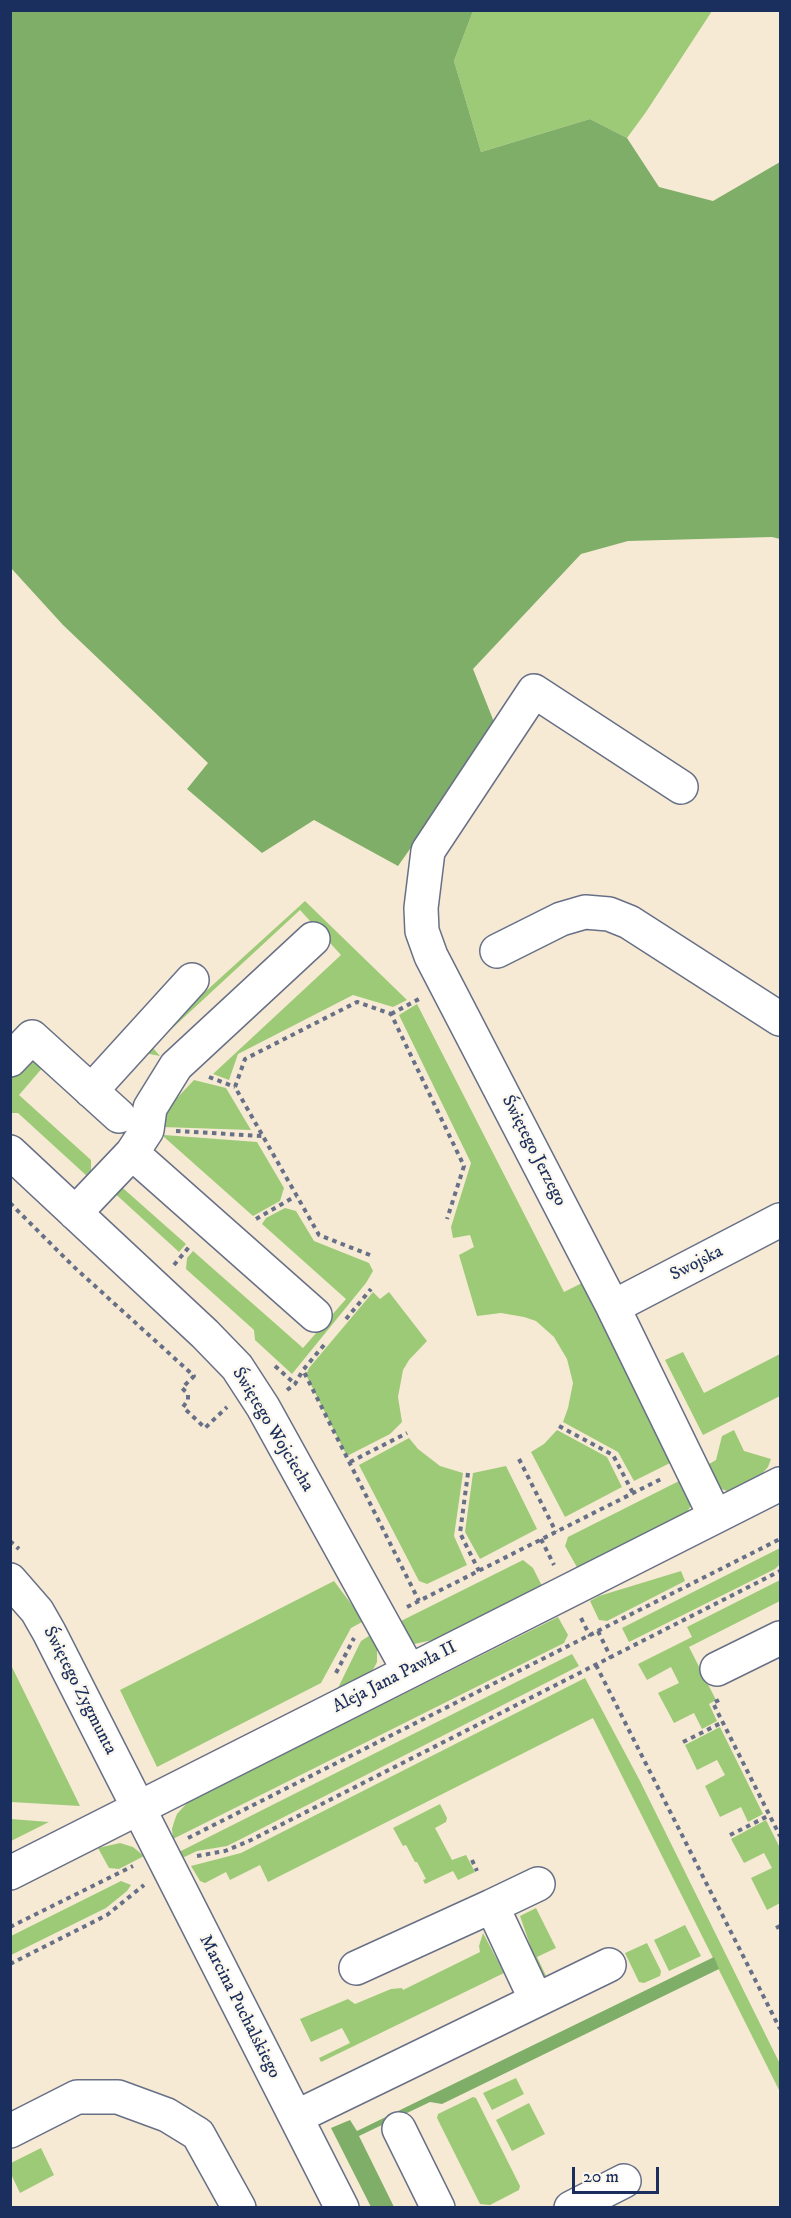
<!DOCTYPE html>
<html>
<head>
<meta charset="utf-8">
<style>
	body { margin:0 }
	#map { position:relative; width:791px; height:2218px; overflow:hidden; background:#f6ead4; font-family:"IM FELL DW Pica",serif }
	canvas { display:block }
	.frame { position:absolute; inset:0; border:12px solid #1b2f5e; pointer-events:none }
	.scale { position:absolute; left:572px; top:2167px; width:87px; height:27px; box-sizing:border-box; border:3px solid #1b2f5e; border-top:0; padding-left:8px; font-size:18px; line-height:21px; white-space:nowrap; color:#1b2f5e; -webkit-text-stroke:4px #fbf7ec; paint-order:stroke }
</style>
</head>
<body>
<div id="map">
<canvas width="791" height="2218"></canvas>
<div class="frame"></div>
<div class="scale">20 m</div>
</div>
<script>
const ctx = document.querySelector('canvas').getContext('2d');
ctx.lineJoin = 'round';
function fill(path, color) {
  ctx.fillStyle = color;
  ctx.fill(path, 'evenodd');
}
function poly(rows) {
  const path = new Path2D();
  for (const r of rows) {
    path.moveTo(r[0], r[1]);
    for (let i = 2; i < r.length; i += 2) path.lineTo(r[i], r[i + 1]);
  }
  return path;
}
function stroke(path, color, width, dash) {
  ctx.strokeStyle = color;
  ctx.lineWidth = width;
  ctx.lineCap = dash ? 'butt' : 'round';
  ctx.setLineDash(dash || []);
  ctx.stroke(path);
}
function label(font, color, halo, rows, align = 'center') {
  ctx.font = font + ' "IM FELL DW Pica",serif';
  ctx.lineWidth = 4.5;
  ctx.setLineDash([]);
  ctx.textBaseline = 'middle';
  ctx.strokeStyle = halo;
  ctx.fillStyle = color;
  for (const [text, x, y, turn = 0] of rows) {
    ctx.save();
    ctx.translate(x, y);
    ctx.rotate((+turn || 0) * Math.PI / 180);
    ctx.textAlign = isNaN(turn) ? turn : align;
    if (halo) ctx.strokeText(text, 0, 0);
    ctx.fillText(text, 0, 0);
    ctx.restore();
  }
}
const green = poly([
	[473,11,712,11,646,112,627,138,590,119,481,152,454,61],
	[305,901,407,1000,393,1007,353,995,238,1054,229,1080,213,1074,341,955,300,910,152,1047,160,1056,139,1052],
	[417,1004,564,1292,582,1283,674,1461,634,1481,618,1452,563,1422,568,1408,573,1383,567,1359,554,1337,536,1321,524,1317,501,1313,477,1316,459,1255,474,1247,470,1235,453,1238,451,1227,471,1163,399,1015],
	[30,1054,44,1066,19,1095,91,1160,91,1172,88,1177,18,1113,11,1113,10,1074],
	[194,1080,226,1088,251,1130,162,1127,161,1115],
	[164,1135,257,1142,284,1188,280,1201,253,1216,164,1137],
	[116,1182,186,1244,179,1252,110,1189],
	[285,1208,296,1211,314,1241,369,1263,373,1271,366,1283,292,1374,255,1340,254,1330,186,1269,187,1258,193,1251,303,1348,346,1299,262,1224,266,1218],
	[373,1292,380,1299,389,1292,427,1341,409,1360,403,1370,398,1397,402,1422,390,1434,347,1456,306,1375,309,1368],
	[683,1352,704,1393,780,1354,780,1396,703,1435,665,1360],
	[557,1430,607,1457,622,1487,565,1517,531,1452,544,1444],
	[734,1430,744,1451,771,1459,768,1467,760,1476,737,1489,727,1491,719,1488,704,1467,716,1460,722,1436],
	[409,1438,418,1449,440,1466,463,1473,454,1536,467,1565,427,1584,419,1581,359,1465],
	[506,1466,537,1529,480,1559,465,1532,473,1473],
	[683,1479,692,1504,685,1515,578,1569,565,1546,568,1537],
	[780,1548,780,1564,775,1569,629,1642,622,1628],
	[523,1560,533,1568,542,1586,438,1639,414,1644,395,1624],
	[681,1571,685,1581,607,1621,599,1620,590,1601,599,1596],
	[780,1580,780,1601,689,1647,716,1700,709,1704,717,1721,702,1729,694,1713,674,1723,658,1693,679,1683,671,1667,647,1680,638,1664,692,1637,687,1627],
	[334,1581,364,1621,351,1628,321,1683,157,1767,120,1690],
	[558,1617,568,1635,564,1643,173,1839,172,1829,174,1822,177,1814,188,1802],
	[372,1634,377,1648,377,1662,374,1668,370,1673,338,1688,361,1641],
	[572,1654,579,1666,239,1840,227,1846,197,1851,178,1860,175,1854],
	[10,1665,11,1665,80,1806,11,1802],
	[585,1678,640,1781,780,2064,780,2092,593,1718,268,1882,260,1865,230,1880,226,1872,205,1883,200,1881,191,1866,241,1853],
	[720,1727,763,1814,748,1822,741,1807,720,1817,705,1786,725,1775,717,1760,697,1770,685,1745],
	[440,1804,447,1818,446,1822,435,1828,452,1860,466,1855,475,1872,458,1880,453,1871,425,1884,423,1880,426,1879,417,1862,415,1862,406,1845,403,1846,393,1828],
	[11,1819,49,1822,11,1841],
	[766,1820,780,1848,780,1903,767,1910,751,1878,772,1868,764,1853,744,1863,731,1839],
	[120,1843,133,1847,144,1856,119,1869,109,1868,98,1848],
	[121,1881,131,1885,127,1891,106,1908,11,1955,11,1936],
	[536,1908,556,1948,537,1957,548,1980,542,1980,520,1916],
	[685,1925,701,1956,669,1971,654,1940],
	[483,1933,504,1973,321,2062,319,2058,350,2043,342,2028,311,2042,300,2019,348,1999,355,2004,391,1989,402,1988,403,1990,480,1952,479,1946],
	[647,1943,661,1971,660,1976,644,1983,639,1982,625,1953],
	[516,2078,524,2094,492,2110,483,2093],
	[473,2097,476,2098,520,2186,519,2190,490,2205,480,2204,437,2118,438,2114],
	[529,2103,545,2134,512,2151,496,2120],
	[41,2148,54,2175,20,2193,11,2174,11,2163]
]);
const forest = poly([
	[11,11,473,11,454,61,481,152,590,119,627,138,659,187,713,201,780,162,780,539,772,537,628,541,581,554,473,669,496,727,398,866,314,820,262,853,187,789,208,763,63,625,11,568],
	[714,1957,719,1969,442,2104,430,2102,359,2136,394,2207,371,2207,331,2128,350,2120,357,2131]
]);
const path = poly([
	[391,1014,419,999],
	[209,1077,235,1087],
	[176,1131,262,1136],
	[10,1203,73,1266,194,1376,182,1388,188,1394,188,1400,183,1407,205,1428,227,1407],
	[256,1219,296,1196],
	[370,1255,319,1235,235,1087,245,1059,357,1002,391,1014,464,1166,447,1219],
	[174,1265,189,1247],
	[346,1319,371,1289],
	[324,1345,303,1370,419,1601],
	[275,1366,295,1384],
	[287,1390,295,1384,303,1370],
	[559,1426,613,1455,633,1493],
	[519,1459,556,1532],
	[350,1462,407,1433],
	[468,1473,460,1533,479,1571],
	[541,1539,554,1565],
	[10,1541,19,1549],
	[407,1607,663,1478],
	[581,1618,590,1636],
	[598,1631,611,1658],
	[596,1665,780,2029],
	[336,1673,354,1638],
	[719,1700,713,1703,780,1836],
	[683,1742,723,1722],
	[730,1835,770,1815],
	[188,1838,780,1539],
	[197,1856,225,1851,251,1840,780,1571],
	[472,1860,477,1871],
	[10,1927,133,1866],
	[776,1928,780,1926],
	[10,1964,107,1915,144,1885]
]);
const minor = poly([
	[681,787,534,691,428,851,421,908,422,931,431,956,613,1307,715,1516],
	[497,951,561,919,585,912,609,914,629,922,780,1019],
	[10,1060,32,1037,119,1116],
	[91,1091,192,980],
	[10,1152,205,1334,237,1367,263,1407,409,1671],
	[132,1153,147,1130,150,1108,176,1066,313,939],
	[75,1213,132,1153,315,1315],
	[613,1307,780,1220],
	[10,1580,37,1611,49,1632,342,2208],
	[717,1669,780,1638],
	[10,1873,780,1484],
	[356,1968,492,1906],
	[536,2000,492,1906,538,1884],
	[296,2117,609,1965],
	[399,2129,438,2208],
	[10,2131,77,2097,118,2097,167,2115,198,2134,239,2208],
	[571,2208,624,2181]
]);
const streetNames = [
	["Świętego Jerzego",533,1151,63],
	["Swojska",697,1264,-27],
	["Świętego Wojciecha",272,1430,59],
	["Aleja Jana Pawła II",395,1678,-27],
	["Świętego Zygmunta",79,1691,63],
	["Marcina Puchalskiego",239,2007,63]
];
fill(green, '#9dca77');
fill(forest, '#7eae68');
stroke(minor, '#687087', 36);
stroke(path, '#687087', 4, [4.5, 4.5]);
stroke(minor, '#fff', 33);
label('18px', '#1b2f5e', '#fbf7ec', streetNames);
</script>
</body>
</html>
